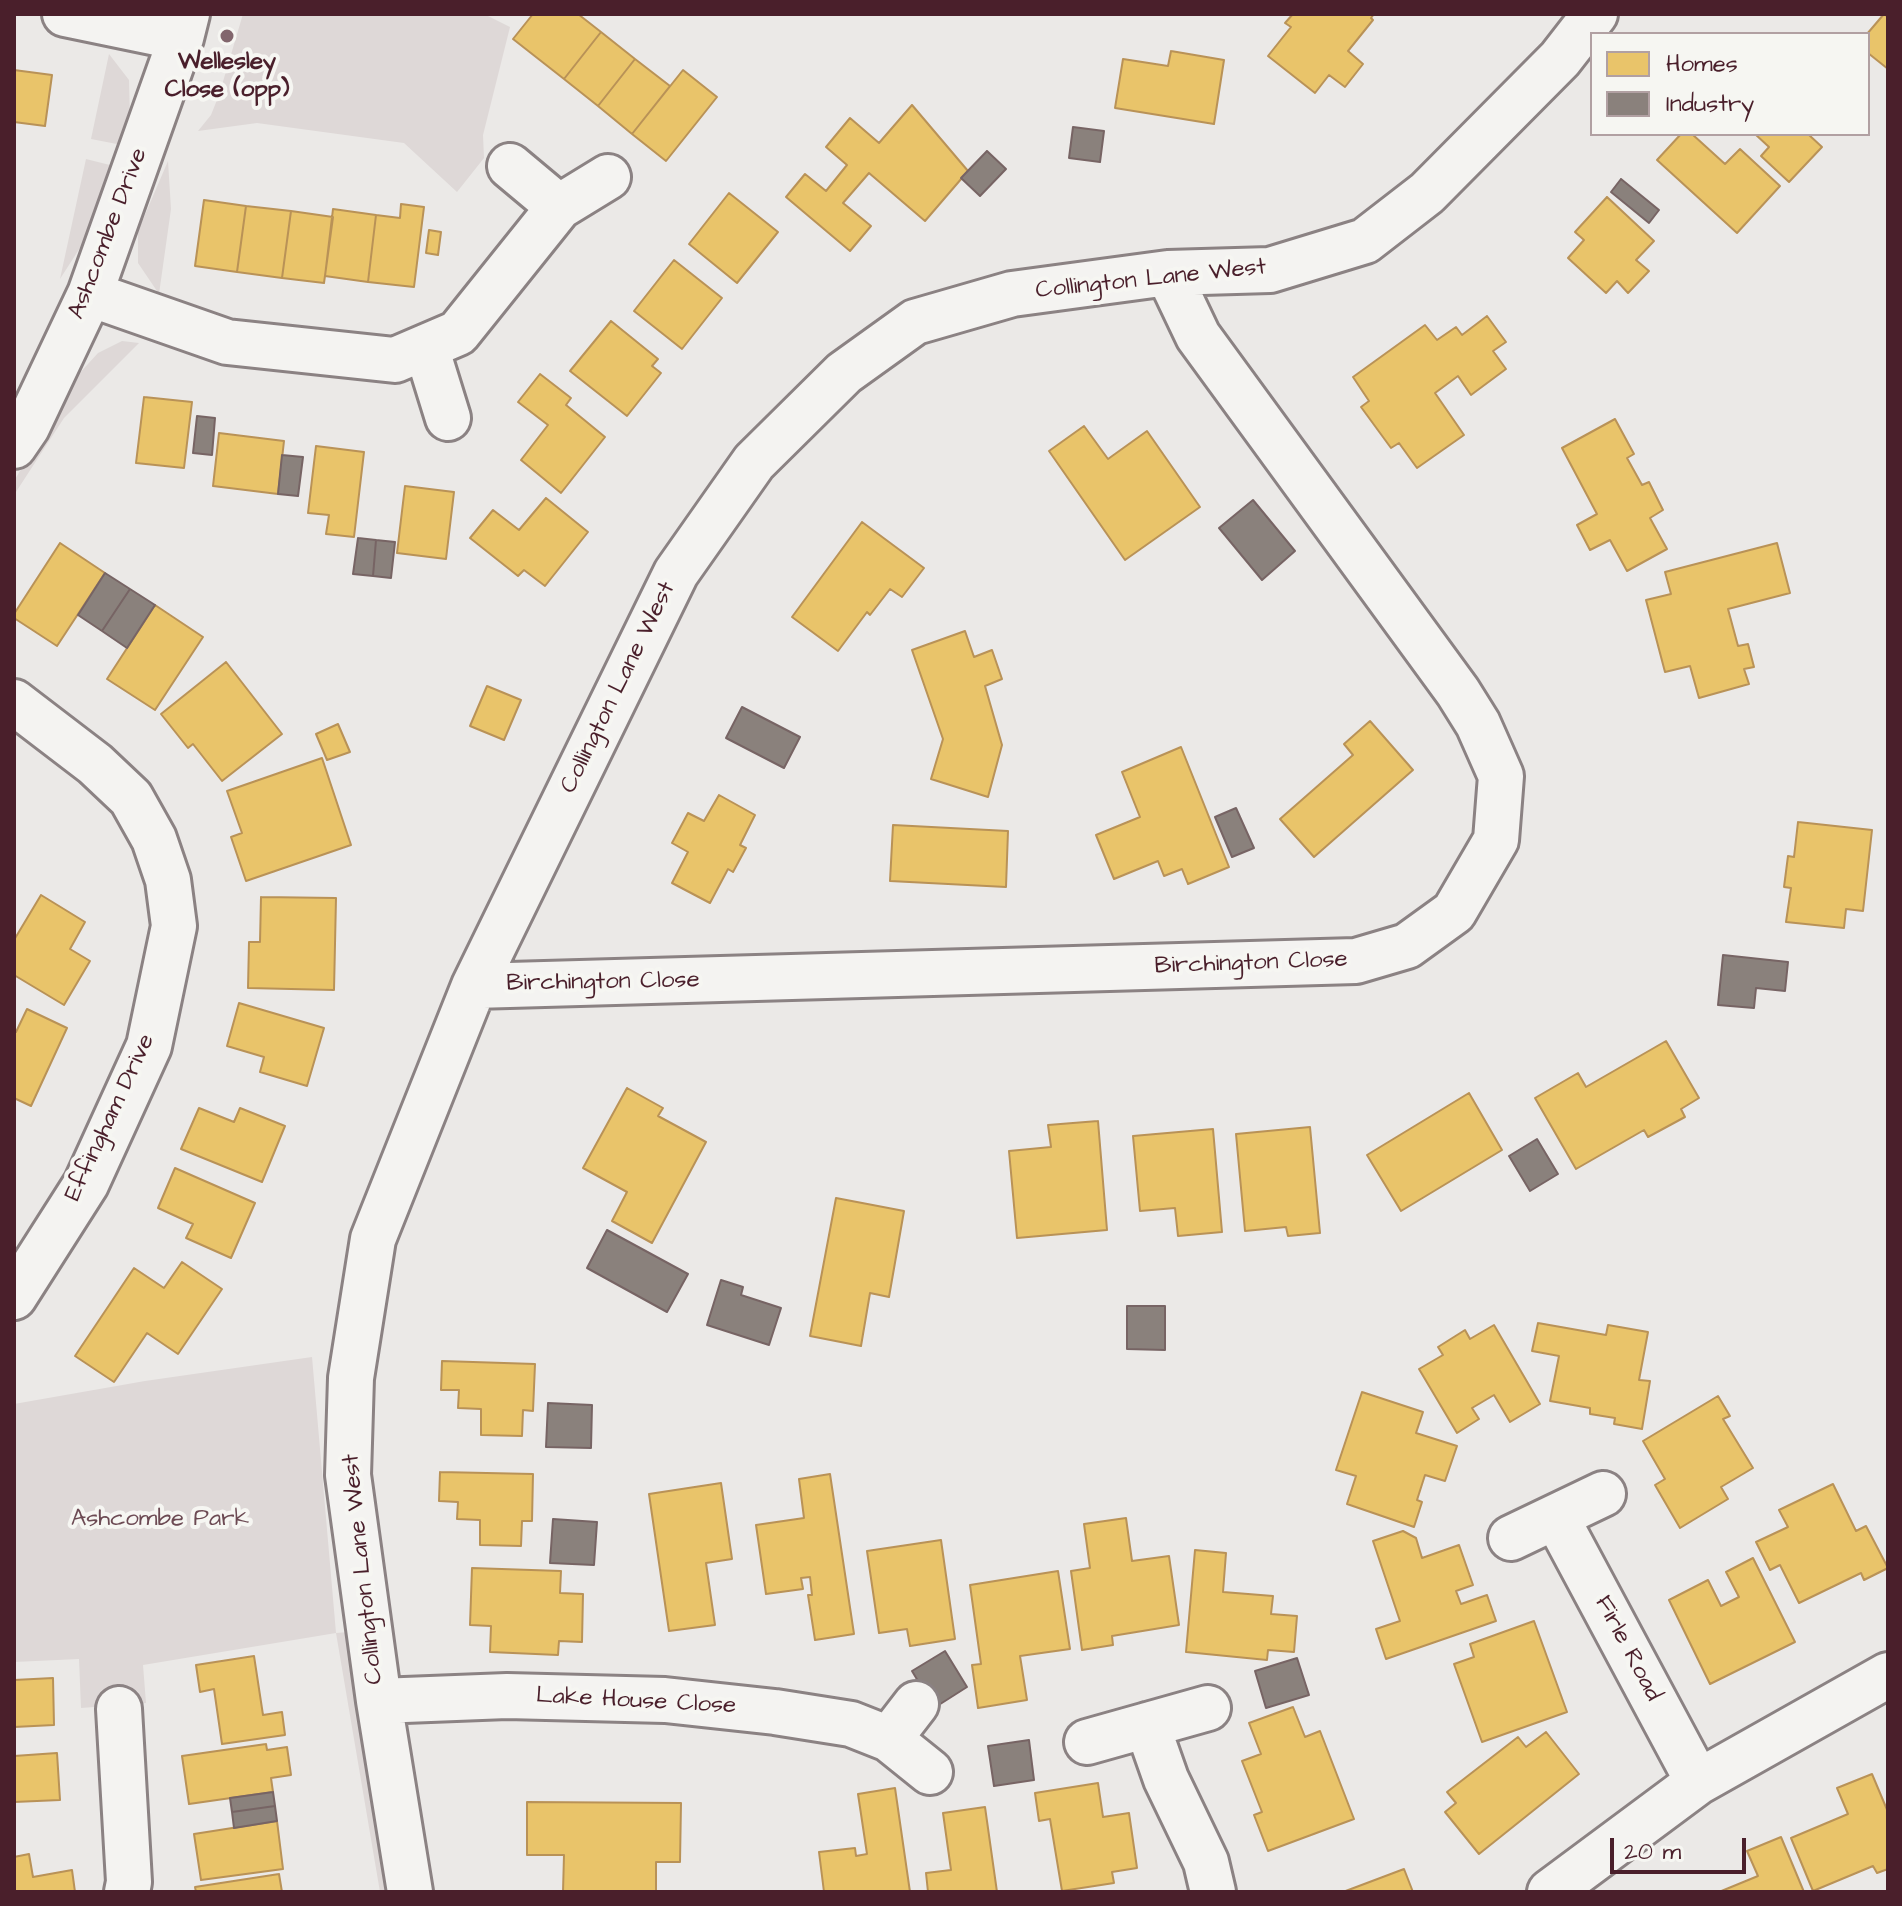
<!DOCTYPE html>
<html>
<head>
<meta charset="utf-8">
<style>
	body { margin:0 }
	#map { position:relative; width:1902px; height:1906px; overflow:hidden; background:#ebe9e7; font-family:"Architects Daughter",sans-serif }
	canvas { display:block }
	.frame { position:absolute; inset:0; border:16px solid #4a1f2b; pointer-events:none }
	.legend { position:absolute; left:1590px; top:32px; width:280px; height:104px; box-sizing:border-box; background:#f6f6f2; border:2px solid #b1a0a2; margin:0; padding:10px 14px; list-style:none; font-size:24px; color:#4a1f2b }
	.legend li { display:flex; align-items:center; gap:16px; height:40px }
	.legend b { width:40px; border:2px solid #b1a0a2 }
	.scale { position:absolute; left:1610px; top:1838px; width:136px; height:36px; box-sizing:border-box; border:4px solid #4a1f2b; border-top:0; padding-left:10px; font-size:24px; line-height:28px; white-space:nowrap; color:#4a1f2b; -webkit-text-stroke:6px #f6f6f2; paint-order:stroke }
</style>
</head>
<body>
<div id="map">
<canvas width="1902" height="1906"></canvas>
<div class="frame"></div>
<ul class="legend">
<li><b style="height:22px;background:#e9c46a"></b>Homes</li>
<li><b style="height:22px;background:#8a817c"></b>Industry</li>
</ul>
<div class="scale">20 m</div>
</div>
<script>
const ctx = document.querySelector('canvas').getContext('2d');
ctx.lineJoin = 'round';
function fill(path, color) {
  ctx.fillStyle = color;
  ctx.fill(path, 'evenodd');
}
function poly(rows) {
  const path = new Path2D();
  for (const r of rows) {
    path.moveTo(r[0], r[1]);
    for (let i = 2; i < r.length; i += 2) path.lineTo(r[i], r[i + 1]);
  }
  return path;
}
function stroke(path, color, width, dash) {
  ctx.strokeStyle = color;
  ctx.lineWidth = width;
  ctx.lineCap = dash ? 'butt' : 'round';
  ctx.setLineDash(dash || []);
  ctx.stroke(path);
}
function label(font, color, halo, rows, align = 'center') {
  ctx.font = font + ' "Architects Daughter",sans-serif';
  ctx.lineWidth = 8;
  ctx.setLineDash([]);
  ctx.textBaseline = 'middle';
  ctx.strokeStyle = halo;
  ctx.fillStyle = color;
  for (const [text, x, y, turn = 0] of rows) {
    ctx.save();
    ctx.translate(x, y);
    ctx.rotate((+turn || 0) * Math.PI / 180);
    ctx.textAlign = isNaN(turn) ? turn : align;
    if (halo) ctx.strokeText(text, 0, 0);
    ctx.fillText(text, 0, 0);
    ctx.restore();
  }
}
const green = poly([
	[243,14,484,14,510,27,483,135,484,158,457,192,404,143,257,123,198,131,211,115,219,95],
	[109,54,129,80,130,119,122,145,91,139],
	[86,159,114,166,85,240,60,279],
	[168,161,171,209,159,294,138,263,138,231],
	[122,341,139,343,64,418,14,495,14,481,77,376,98,353],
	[312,1357,336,1633,349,1632,390,1892,380,1892,336,1633,143,1665,146,1703,81,1708,79,1659,14,1662,14,1404,145,1381]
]);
const homes = poly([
	[533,14,578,14,601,32,564,79,513,39,533,14],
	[1293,14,1374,14,1371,18,1373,20,1348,51,1363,64,1345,87,1329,75,1315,93,1268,56,1291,27,1285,23,1293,14],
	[1884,14,1888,17,1888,69,1868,53,1867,34,1884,14],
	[601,32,635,59,598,106,564,79,601,32],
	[1171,51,1224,60,1214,124,1115,108,1123,59,1168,66,1171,51],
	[635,59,670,86,632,134,598,106,635,59],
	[14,70,52,75,45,126,14,122,14,70],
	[683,70,717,97,666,161,632,134,683,70],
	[912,105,968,171,925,221,869,173,843,203,871,226,850,251,786,197,805,174,826,191,847,165,826,147,850,118,879,143,912,105],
	[1681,134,1692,134,1725,164,1740,149,1780,186,1737,233,1657,160,1681,134],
	[1755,134,1808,134,1822,147,1789,182,1761,156,1769,147,1755,134],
	[729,193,778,232,737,283,689,244,729,193],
	[1607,197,1654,241,1636,260,1649,271,1628,293,1617,281,1606,293,1568,258,1584,240,1575,232,1607,197],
	[204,200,246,206,237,272,195,266,204,200],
	[401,204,424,207,414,287,368,282,376,215,400,218,401,204],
	[246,206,291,211,282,278,237,272,246,206],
	[333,209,376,215,368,282,325,276,333,209],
	[291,211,333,217,324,283,282,278,291,211],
	[429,230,441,232,438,255,426,253,429,230],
	[674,260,722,298,682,349,634,311,674,260],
	[1487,316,1506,342,1493,351,1506,369,1471,395,1458,376,1435,393,1464,435,1417,468,1399,443,1391,448,1361,407,1369,401,1353,377,1425,325,1437,340,1456,327,1462,335,1487,316],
	[611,321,658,359,652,366,661,373,627,416,570,371,611,321],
	[540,374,571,398,566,405,605,437,561,493,521,460,548,425,518,402,540,374],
	[144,397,192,402,184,468,136,463,144,397],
	[1615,419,1634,454,1627,458,1642,485,1649,482,1663,510,1650,518,1667,549,1627,571,1610,540,1590,550,1577,525,1597,514,1562,448,1615,419],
	[1084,426,1108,459,1147,431,1200,507,1125,560,1049,451,1084,426],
	[219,433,284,441,278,494,213,486,219,433],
	[316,446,364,452,354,537,326,534,329,515,308,513,316,446],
	[405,486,454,492,446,559,397,553,405,486],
	[546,498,588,532,545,586,524,570,518,576,470,538,493,510,519,530,546,498],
	[862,522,924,568,902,597,890,589,870,615,867,612,838,651,792,617,862,522],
	[60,543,105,573,57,646,14,618,14,614,60,543],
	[1777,543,1790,593,1728,609,1738,646,1748,644,1754,667,1744,669,1749,684,1699,698,1690,666,1665,672,1646,600,1671,594,1665,572,1777,543],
	[155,605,203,637,155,710,107,679,155,605],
	[965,631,974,657,992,650,1002,679,985,686,1002,745,988,797,931,779,943,739,912,650,965,631],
	[226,662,282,734,222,781,193,744,188,748,161,714,226,662],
	[487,686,521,700,504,740,470,726,487,686],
	[1370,721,1413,770,1314,857,1280,819,1353,755,1344,744,1370,721],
	[338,724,350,752,327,760,316,734,338,724],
	[1181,747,1229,867,1188,884,1182,869,1164,876,1158,861,1114,879,1096,835,1140,817,1122,772,1181,747],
	[322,758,351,845,246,881,231,837,242,833,227,791,322,758],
	[719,795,755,815,740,845,746,848,733,872,728,869,710,903,672,883,688,852,672,843,688,813,704,821,719,795],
	[1798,822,1872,830,1863,911,1846,909,1844,928,1786,922,1791,888,1784,887,1788,856,1794,857,1798,822],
	[893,825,1008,831,1006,887,890,881,893,825],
	[41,895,85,922,70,949,90,961,64,1005,14,975,14,940,41,895],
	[261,897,336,898,334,990,248,988,249,942,260,942,261,897],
	[239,1003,324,1028,307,1086,260,1072,264,1057,227,1046,239,1003],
	[27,1009,67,1028,31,1106,14,1098,14,1031,16,1032,27,1009],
	[1666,1041,1699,1098,1681,1109,1685,1117,1648,1137,1644,1130,1576,1169,1535,1098,1578,1073,1586,1087,1666,1041],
	[627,1088,663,1108,658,1116,706,1142,652,1243,612,1221,627,1192,583,1168,627,1088],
	[1469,1093,1502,1150,1401,1211,1367,1155,1469,1093],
	[199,1108,234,1122,240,1108,285,1126,262,1182,181,1149,199,1108],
	[1098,1121,1107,1230,1017,1238,1009,1151,1051,1147,1048,1125,1098,1121],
	[1310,1127,1320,1233,1288,1236,1286,1227,1245,1231,1236,1134,1310,1127],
	[1213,1129,1222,1232,1178,1236,1175,1208,1140,1211,1133,1136,1213,1129],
	[175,1168,255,1203,231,1258,186,1238,193,1224,158,1208,175,1168],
	[836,1198,904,1211,889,1297,870,1293,861,1346,810,1336,836,1198],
	[182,1262,222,1289,178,1354,147,1333,114,1382,75,1356,134,1268,164,1288,182,1262],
	[1538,1323,1606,1335,1608,1325,1648,1332,1639,1380,1650,1381,1642,1429,1614,1424,1615,1418,1590,1414,1590,1408,1550,1401,1559,1356,1532,1351,1538,1323],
	[1494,1325,1540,1404,1510,1422,1494,1395,1472,1408,1479,1419,1457,1433,1419,1369,1443,1355,1438,1347,1465,1330,1470,1339,1494,1325],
	[442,1361,535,1364,533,1411,523,1410,522,1436,481,1435,481,1409,458,1408,459,1390,441,1390,442,1361],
	[1362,1392,1423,1412,1416,1433,1457,1446,1445,1481,1425,1475,1417,1500,1422,1502,1414,1527,1347,1504,1356,1476,1336,1470,1362,1392],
	[1718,1396,1730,1416,1723,1419,1753,1468,1721,1487,1728,1499,1680,1528,1655,1485,1665,1479,1643,1441,1718,1396],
	[440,1472,533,1474,532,1521,522,1521,521,1546,480,1545,480,1520,457,1519,458,1502,439,1501,440,1472],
	[830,1474,854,1634,815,1640,808,1595,812,1595,810,1577,801,1578,803,1589,766,1594,756,1525,804,1518,799,1479,830,1474],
	[721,1483,732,1559,706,1563,715,1625,669,1631,649,1494,721,1483],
	[1833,1484,1856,1531,1866,1526,1888,1568,1864,1580,1861,1573,1799,1603,1780,1565,1770,1570,1756,1542,1788,1527,1779,1510,1833,1484],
	[1126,1518,1132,1561,1169,1556,1179,1625,1112,1636,1113,1645,1082,1650,1071,1571,1090,1568,1084,1524,1126,1518],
	[1403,1531,1416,1538,1422,1558,1459,1545,1473,1585,1456,1591,1461,1604,1487,1595,1496,1621,1386,1659,1376,1629,1400,1621,1373,1541,1403,1531],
	[941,1540,955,1639,910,1646,907,1629,879,1633,867,1551,941,1540],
	[1195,1550,1226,1553,1223,1592,1273,1596,1271,1614,1297,1616,1294,1652,1268,1650,1267,1660,1186,1652,1195,1550],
	[1753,1558,1795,1642,1710,1684,1669,1600,1708,1580,1721,1606,1739,1597,1726,1572,1753,1558],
	[472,1568,561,1571,560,1593,583,1594,582,1642,559,1641,558,1655,490,1652,491,1626,470,1625,472,1568],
	[1058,1571,1070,1649,1020,1656,1027,1700,978,1708,972,1665,981,1664,970,1585,1058,1571],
	[1534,1621,1567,1712,1482,1742,1454,1664,1474,1657,1470,1644,1534,1621],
	[254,1656,263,1715,282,1712,285,1735,222,1744,214,1689,200,1692,196,1665,254,1656],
	[53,1678,54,1725,14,1727,14,1680,53,1678],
	[1293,1707,1305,1737,1320,1731,1354,1819,1268,1851,1254,1815,1262,1812,1242,1761,1261,1754,1249,1723,1293,1707],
	[1546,1732,1579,1774,1479,1854,1445,1812,1456,1803,1447,1792,1518,1737,1526,1747,1546,1732],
	[266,1744,267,1750,287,1747,291,1775,271,1778,273,1792,189,1804,182,1756,266,1744],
	[57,1753,60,1800,14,1802,14,1756,57,1753],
	[1872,1774,1888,1812,1888,1869,1877,1873,1873,1866,1813,1891,1791,1838,1848,1814,1837,1788,1872,1774],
	[1098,1783,1103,1817,1129,1813,1137,1868,1112,1872,1114,1883,1062,1891,1050,1819,1039,1821,1035,1793,1098,1783],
	[895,1788,910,1892,824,1892,819,1852,855,1848,856,1856,867,1854,858,1794,895,1788],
	[527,1802,681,1803,680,1862,656,1862,656,1892,563,1892,564,1855,527,1855,527,1802],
	[985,1807,997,1892,928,1892,926,1873,951,1870,943,1813,985,1807],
	[277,1821,283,1869,201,1880,194,1834,277,1821],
	[1781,1837,1804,1892,1719,1892,1758,1876,1747,1851,1781,1837],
	[29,1854,33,1877,72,1870,75,1892,14,1892,14,1857,29,1854],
	[1404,1869,1413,1892,1343,1892,1404,1869],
	[279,1874,282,1892,196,1892,195,1887,279,1874]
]);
const industry = poly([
	[1073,127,1104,131,1100,162,1069,158,1073,127],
	[987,151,1006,169,980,196,961,178,987,151],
	[1621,179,1659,210,1649,223,1611,192,1621,179],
	[197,416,215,418,212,455,193,453,197,416],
	[282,455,303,457,298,496,278,494,282,455],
	[1253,500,1295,551,1262,580,1219,528,1253,500],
	[358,538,376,540,373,576,353,574,358,538],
	[376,540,395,542,391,578,373,576,376,540],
	[105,573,130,589,102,631,78,615,105,573],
	[130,589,155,605,127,648,102,631,130,589],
	[742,707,800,737,784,768,726,738,742,707],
	[1236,808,1254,848,1232,857,1215,817,1236,808],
	[1723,955,1788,962,1785,991,1756,988,1754,1008,1718,1005,1723,955],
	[1537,1139,1558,1174,1530,1191,1509,1156,1537,1139],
	[607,1230,688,1274,667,1312,587,1268,607,1230],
	[721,1280,743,1287,741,1295,781,1308,769,1345,707,1325,721,1280],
	[1127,1306,1165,1306,1165,1350,1127,1349,1127,1306],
	[548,1403,592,1405,591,1448,546,1447,548,1403],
	[553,1519,597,1522,594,1565,550,1563,553,1519],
	[945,1651,967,1687,934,1708,912,1671,945,1651],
	[1297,1658,1309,1695,1266,1708,1255,1671,1297,1658],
	[1029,1740,1034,1780,994,1786,988,1746,1029,1740],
	[273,1792,275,1806,232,1812,230,1798,273,1792],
	[275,1806,277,1821,234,1828,232,1812,275,1806]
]);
const minor = poly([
	[65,14,181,38],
	[510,166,559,207],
	[90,294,227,342,395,360,458,333,559,207,608,177],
	[426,347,448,418],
	[14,446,27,427,90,294,181,38,187,14],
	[14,702,95,764,131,798,154,839,168,880,174,926,149,1046,86,1184,14,1297],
	[474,986,1356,961,1407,946,1454,912,1496,840,1501,776,1478,724,1458,692,1198,336,1168,273],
	[1556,1517,1698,1782],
	[1511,1538,1603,1494],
	[379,1701,507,1696,665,1700,775,1712,851,1724,889,1739,930,1772],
	[119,1709,129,1882,127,1892],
	[1147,1725,1166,1779,1206,1862,1213,1892],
	[889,1739,916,1704],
	[1087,1742,1208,1708],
	[410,1892,379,1701,348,1475,351,1378,373,1239,474,986,676,573,754,462,844,373,915,322,1012,294,1168,273,1270,270,1365,241,1427,193,1560,59,1595,14],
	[1550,1892,1698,1782,1888,1675]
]);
const markers = [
	[227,36,8,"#82666d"]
];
const poiNames = [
	["Wellesley",227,63],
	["Close (opp)",227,91]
];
const streetNames = [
	["Ashcombe Drive",109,234,-69],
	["Collington Lane West",1151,280,-6],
	["Collington Lane West",619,688,-64],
	["Birchington Close",1251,964,-2],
	["Birchington Close",603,983,-1],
	["Effingham Drive",111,1118,-65],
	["Collington Lane West",364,1569,-96],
	["Firle Road",1627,1649,62],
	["Lake House Close",636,1702,3]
];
const parkNames = [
	["Ashcombe Park",160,1520]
];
fill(green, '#ded8d7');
fill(homes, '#e9c46a');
stroke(homes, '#b99257', 2);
fill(industry, '#8a817c');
stroke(industry, '#776464', 2);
stroke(minor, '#8b8283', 50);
stroke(minor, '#f4f3f1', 44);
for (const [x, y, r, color] of markers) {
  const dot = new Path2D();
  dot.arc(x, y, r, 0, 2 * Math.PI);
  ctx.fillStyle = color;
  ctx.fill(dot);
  stroke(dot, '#f6f6f2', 3);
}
label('bold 24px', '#4a1f2b', '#f6f6f2', poiNames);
label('24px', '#4a1f2b', '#f6f6f2', streetNames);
label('24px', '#6c4a53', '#f6f6f2', parkNames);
</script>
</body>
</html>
